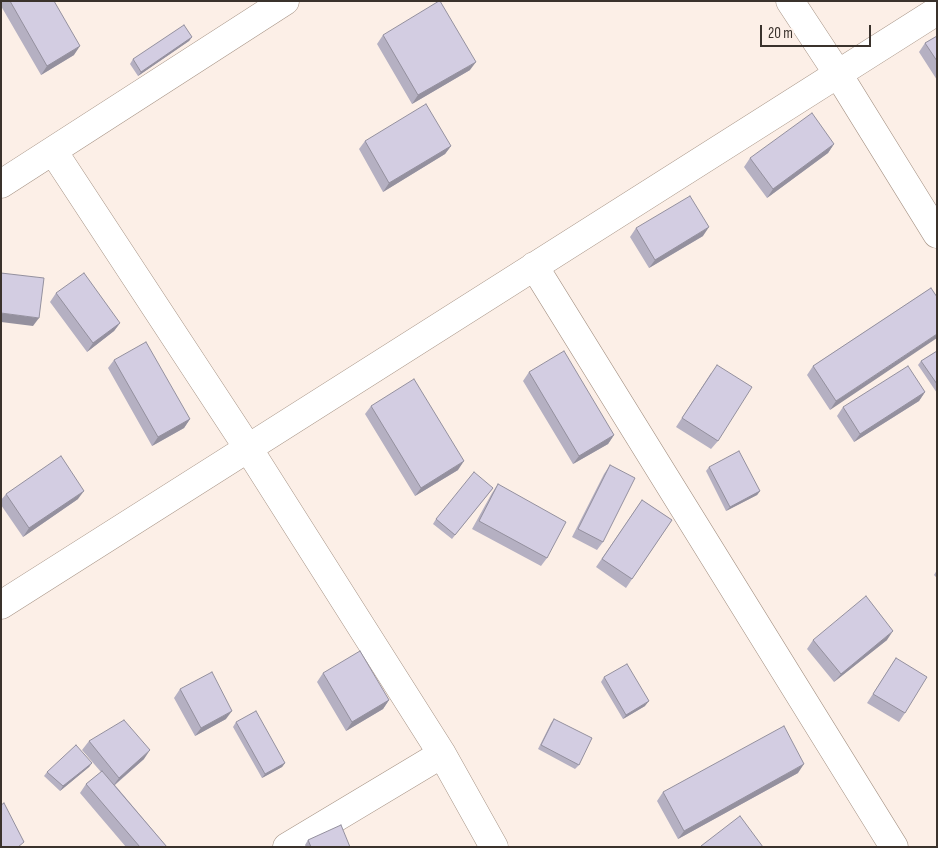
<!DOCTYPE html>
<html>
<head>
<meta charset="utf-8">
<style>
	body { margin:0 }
	#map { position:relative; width:938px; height:848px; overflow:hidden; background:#fcefe7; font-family:"Sofia Sans Condensed",sans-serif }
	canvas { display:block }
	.frame { position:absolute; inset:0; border:2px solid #3a322c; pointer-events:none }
	.scale { position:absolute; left:760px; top:25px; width:111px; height:22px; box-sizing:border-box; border:2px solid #3a322c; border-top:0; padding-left:6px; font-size:15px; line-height:18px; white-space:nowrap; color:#3a322c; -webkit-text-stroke:4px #fcefe7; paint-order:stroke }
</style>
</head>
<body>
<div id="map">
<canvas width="938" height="848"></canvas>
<div class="frame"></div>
<div class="scale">20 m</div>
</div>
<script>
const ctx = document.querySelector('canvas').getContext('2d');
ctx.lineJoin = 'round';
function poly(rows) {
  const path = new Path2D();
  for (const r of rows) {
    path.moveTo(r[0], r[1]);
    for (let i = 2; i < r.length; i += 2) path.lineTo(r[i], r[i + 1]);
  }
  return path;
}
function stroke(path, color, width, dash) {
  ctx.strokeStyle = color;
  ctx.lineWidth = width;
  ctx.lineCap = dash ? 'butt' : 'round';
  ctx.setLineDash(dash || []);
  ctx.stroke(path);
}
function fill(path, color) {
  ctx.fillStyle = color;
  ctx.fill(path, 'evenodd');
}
const street = poly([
	[790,1,838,74,937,234],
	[53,151,248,448,442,754,494,847],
	[1,184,285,1],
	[534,266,894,847],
	[1,605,937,11],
	[287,847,442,754]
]);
const wall = poly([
	[1,1,54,1,74,55,41,75,1,6],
	[383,35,470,70,412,104,377,44],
	[937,36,937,80,919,52,925,43],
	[192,37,189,41,138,76,130,64,133,59],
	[365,141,451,146,445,154,383,192,359,149],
	[834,144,828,153,767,198,744,167,750,158],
	[636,228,703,236,649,268,630,237],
	[931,288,830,410,807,375,813,366],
	[56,293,120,323,114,331,87,352,50,302],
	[937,351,937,393,918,365,921,361],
	[114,360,190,419,184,428,152,446,108,368],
	[529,372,614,435,608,444,573,464,523,381],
	[711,373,718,441,711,449,676,427],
	[925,392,919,401,854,442,837,416,843,407],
	[371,406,458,470,415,496,365,414],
	[610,465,603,542,597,550,572,537,604,474],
	[709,467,760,491,757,495,726,511,706,471],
	[498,484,547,558,541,566,472,529,492,493],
	[493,488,452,539,433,524,436,519],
	[6,494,78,499,23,537,1,505,1,500],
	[642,500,672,520,626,588,596,567],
	[937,570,937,578,934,575],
	[813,640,887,640,834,682,807,649],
	[896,658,905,713,899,722,867,703],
	[323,673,389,700,383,709,346,731,317,682],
	[604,677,645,706,623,719,601,682],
	[180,689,226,719,195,736,174,698],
	[554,719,579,765,575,769,538,749,551,723],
	[236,722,285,763,282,767,262,778,233,727],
	[89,741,144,759,115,785,167,847,126,847,80,793,86,784,101,772,82,750],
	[92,763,89,767,60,791,44,776,47,772],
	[798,773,678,839,657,801,663,792],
	[308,840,350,847,306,847,305,845]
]);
const shadedWall = poly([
	[192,37,189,41,138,76,141,72],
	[80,46,74,55,41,75,47,66],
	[476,62,470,70,412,104,418,95],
	[834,144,828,153,767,198,773,189],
	[451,146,445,154,383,192,389,183],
	[709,227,703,236,649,268,655,260],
	[1,313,39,318,33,326,1,322],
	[120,323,114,331,87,352,93,343],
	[937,334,937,338,830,410,836,401],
	[925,392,919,401,854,442,860,434],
	[190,419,184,428,152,446,158,437],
	[614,435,608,444,573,464,579,456],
	[464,461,458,470,415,496,421,488],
	[84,491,78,499,23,537,29,528],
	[760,491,757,495,726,511,730,507],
	[893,631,887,640,834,682,841,674],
	[389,700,383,709,346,731,352,722],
	[649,701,645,706,623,719,626,715],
	[232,711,226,719,195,736,201,728],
	[150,750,144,759,113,786,119,778],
	[92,763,89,767,60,791,63,786],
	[285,763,282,767,262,778,265,774],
	[804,764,798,773,678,839,684,831]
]);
const building = poly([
	[10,1,54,1,80,46,47,66,10,1],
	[439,1,440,1,476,62,418,95,383,35,439,1],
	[184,25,192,37,141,72,133,59,184,25],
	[937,36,937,61,925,43,937,36],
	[426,104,451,146,389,183,365,141,426,104],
	[812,113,834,144,773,189,750,158,812,113],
	[690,196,709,227,655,260,636,228,690,196],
	[1,273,44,278,39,318,1,313,1,273],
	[84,273,120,323,93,343,56,293,84,273],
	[931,288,937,297,937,334,836,401,813,366,931,288],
	[146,342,190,419,158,437,114,360,146,342],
	[564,351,614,435,579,456,529,372,564,351],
	[937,351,937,384,921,361,937,351],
	[717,365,752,387,718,441,682,418,717,365],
	[908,366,925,392,860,434,843,407,908,366],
	[414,379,464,461,421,488,371,406,414,379],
	[739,451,760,491,730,507,709,467,739,451],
	[61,456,84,491,29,528,6,494,61,456],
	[610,465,635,478,603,542,578,529,610,465],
	[474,472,493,488,455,535,436,519,474,472],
	[498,484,566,522,547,558,479,521,498,484],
	[642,500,672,520,632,579,602,559,642,500],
	[866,596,893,631,841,674,813,640,866,596],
	[360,651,389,700,352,722,323,673,360,651],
	[896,658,927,677,905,713,873,694,896,658],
	[627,664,649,701,626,715,604,677,627,664],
	[212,672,232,711,201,728,180,689,212,672],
	[256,711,285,763,265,774,236,722,256,711],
	[554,719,592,738,579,765,541,745,554,719],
	[124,720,150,750,119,778,89,741,124,720],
	[784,726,804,764,684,831,663,792,784,726],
	[76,745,92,763,63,786,47,772,76,745],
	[102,771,167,847,140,847,86,784,102,771],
	[4,803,24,842,18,847,1,847,1,805,4,803],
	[740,816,763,847,701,847,701,846,740,816],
	[341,825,350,847,311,847,308,840,341,825]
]);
stroke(street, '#a69385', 29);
stroke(street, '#fff', 28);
fill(wall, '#b5b0c2');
fill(shadedWall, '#94909e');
fill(building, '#d3cde2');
stroke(building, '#94909e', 1);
</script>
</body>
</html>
